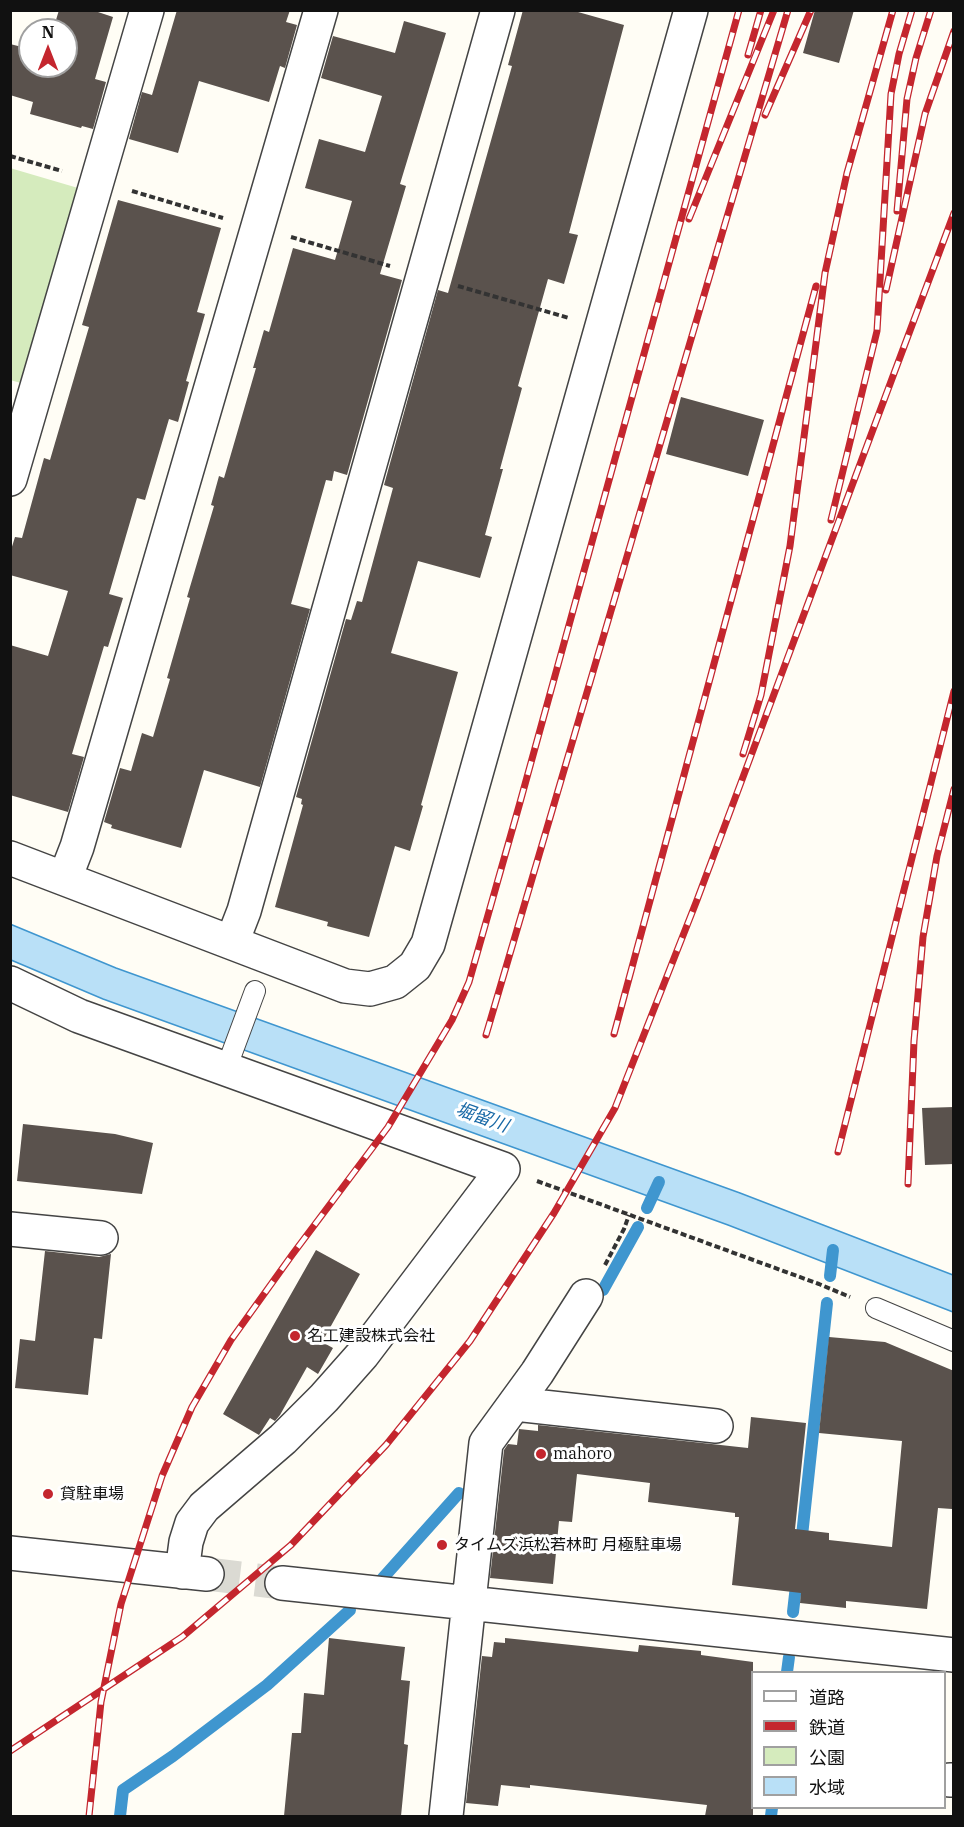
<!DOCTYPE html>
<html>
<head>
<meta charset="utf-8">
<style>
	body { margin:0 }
	#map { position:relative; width:964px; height:1827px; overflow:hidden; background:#fffdf5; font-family:"IBM Plex Serif","Noto Sans JP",serif }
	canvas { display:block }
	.frame { position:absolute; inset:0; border:12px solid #111; pointer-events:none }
	.legend { position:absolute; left:751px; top:1671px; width:195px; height:138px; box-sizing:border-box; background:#fff; border:2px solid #a0a0a0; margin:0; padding:8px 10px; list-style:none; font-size:18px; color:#111 }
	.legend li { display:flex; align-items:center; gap:12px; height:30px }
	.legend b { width:30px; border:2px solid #a0a0a0 }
	.north { position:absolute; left:18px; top:18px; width:60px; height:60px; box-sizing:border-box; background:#fff; border:2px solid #a0a0a0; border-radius:50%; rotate:0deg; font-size:16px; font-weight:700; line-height:24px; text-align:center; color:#111 }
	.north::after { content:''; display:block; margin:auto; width:21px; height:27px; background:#c4262e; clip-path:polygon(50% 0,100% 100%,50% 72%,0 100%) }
</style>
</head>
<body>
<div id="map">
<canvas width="964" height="1827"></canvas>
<div class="frame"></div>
<ul class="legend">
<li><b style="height:8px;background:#fff"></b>道路</li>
<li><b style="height:8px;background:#c4262e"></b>鉄道</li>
<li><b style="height:16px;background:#d5ebbd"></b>公園</li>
<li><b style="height:16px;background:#b9e0f7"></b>水域</li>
</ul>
<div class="north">N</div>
</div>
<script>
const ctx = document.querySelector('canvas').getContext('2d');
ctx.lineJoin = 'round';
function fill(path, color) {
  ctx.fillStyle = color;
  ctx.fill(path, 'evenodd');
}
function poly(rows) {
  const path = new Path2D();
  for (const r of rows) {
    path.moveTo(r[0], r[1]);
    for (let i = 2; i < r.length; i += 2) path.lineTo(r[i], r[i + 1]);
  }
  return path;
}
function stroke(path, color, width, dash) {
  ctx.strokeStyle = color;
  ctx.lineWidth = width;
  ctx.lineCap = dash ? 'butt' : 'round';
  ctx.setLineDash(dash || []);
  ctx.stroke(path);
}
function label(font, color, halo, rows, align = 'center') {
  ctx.font = font + ' "IBM Plex Serif","Noto Sans JP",serif';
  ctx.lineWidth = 6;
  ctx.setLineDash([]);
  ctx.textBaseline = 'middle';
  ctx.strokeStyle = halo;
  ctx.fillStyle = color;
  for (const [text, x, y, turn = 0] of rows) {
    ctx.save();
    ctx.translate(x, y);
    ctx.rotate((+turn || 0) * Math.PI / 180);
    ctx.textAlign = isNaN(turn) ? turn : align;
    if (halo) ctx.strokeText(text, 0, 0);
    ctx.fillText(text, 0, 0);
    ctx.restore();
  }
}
const green = poly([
	[10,168,78,188,21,383,10,380]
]);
const water = poly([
	[10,924,116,968,740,1193,953,1275,953,1312,728,1225,103,999,11,960,10,924]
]);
const stream = poly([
	[647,1208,659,1182],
	[830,1276,833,1250],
	[603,1290,638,1227],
	[801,1545,827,1303],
	[382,1579,459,1493],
	[793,1612,797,1577],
	[787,1672,789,1657],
	[120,1816,123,1790,173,1756,267,1685,350,1610],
	[771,1816,772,1808]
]);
const building = poly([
	[59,10,92,10,113,17,95,79,106,82,93,129,82,126,81,128,30,114,33,102,10,95,10,44,30,49,30,66,66,66,66,30,53,30],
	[177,10,290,10,286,22,297,25,285,68,280,66,269,102,199,81,178,153,129,139,142,92,152,95],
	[523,10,571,10,624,25,569,233,578,235,564,284,548,279,518,386,522,388,500,469,503,469,485,535,492,537,480,578,418,561,391,653,458,672,421,805,423,806,410,851,395,846,369,937,327,926,328,922,275,907,303,805,301,804,302,799,296,797,346,619,351,620,357,601,362,602,393,488,384,485,438,290,448,293,512,66,508,65],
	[815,10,854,10,839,63,803,53],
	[404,21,446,33,400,184,406,186,380,274,402,280,347,475,334,471,332,481,326,480,291,604,310,609,260,787,204,770,181,848,111,828,112,825,104,822,120,768,131,771,142,733,153,737,170,679,167,678,190,598,187,597,214,506,211,505,219,476,224,478,256,368,253,368,264,330,269,332,293,248,335,260,352,201,305,188,319,139,365,152,382,96,321,78,333,36,395,53],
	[118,200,221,228,197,312,205,314,186,381,189,382,178,422,169,419,145,500,137,498,109,594,123,598,108,647,104,646,72,754,84,757,68,812,10,795,10,645,48,656,68,591,10,575,10,553,15,537,22,538,44,458,50,460,89,327,82,325],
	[681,397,764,420,748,476,666,454],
	[954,1107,954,1164,925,1165,922,1108],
	[23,1124,115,1134,153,1143,142,1194,17,1181],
	[316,1250,360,1274,322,1342,333,1348,318,1374,307,1367,280,1415,275,1421,270,1418,259,1435,223,1414],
	[45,1251,99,1257,111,1254,102,1339,94,1338,88,1395,15,1388,20,1339,35,1341],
	[829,1337,885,1342,954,1371,954,1493,952,1509,938,1508,927,1609,846,1601,846,1608,800,1603,801,1593,732,1585,739,1517,735,1517,735,1513,648,1502,650,1483,577,1474,572,1522,559,1521,553,1584,490,1578,504,1450,508,1444,517,1445,519,1429,538,1431,538,1425,748,1448,751,1417,806,1423,795,1529,829,1533,829,1540,892,1547,902,1441,819,1433],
	[329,1638,405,1647,401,1680,410,1681,404,1744,408,1745,401,1816,284,1816,292,1733,301,1733,304,1693,324,1695],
	[505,1638,638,1652,639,1645,701,1651,701,1655,753,1662,753,1816,705,1816,707,1805,530,1785,530,1788,501,1785,498,1806,466,1803,482,1656,492,1657,494,1642,505,1643]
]);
const streetTunnel = poly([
	[207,1574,282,1583]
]);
const path = poly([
	[10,156,62,171],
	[132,191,223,218],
	[291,237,390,266],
	[458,286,569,318],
	[537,1181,819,1284,850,1297],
	[605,1265,624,1229,629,1215]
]);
const lane = poly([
	[226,1069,255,991],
	[876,1308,954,1341]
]);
const street = poly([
	[10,479,147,10],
	[10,858,345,986,370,989,395,982,415,966,428,944,691,10],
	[65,878,77,847,321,10],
	[232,942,244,911,498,10],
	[10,983,79,1016,503,1169,363,1354,324,1398,283,1439,204,1507,192,1523,186,1542,182,1572],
	[10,1229,101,1238],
	[515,1404,716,1426],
	[10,1553,207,1574],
	[282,1583,954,1655],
	[950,1780,954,1780],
	[446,1816,486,1443,537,1373,586,1296]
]);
const rail = poly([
	[748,55,761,10],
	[765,115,811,10],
	[897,211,907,99,916,58,931,10],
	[689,219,774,10],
	[886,290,925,114,954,31],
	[831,520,877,331,891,94,899,54,912,10],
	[743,754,761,695,790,546,825,273,847,173,893,10],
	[614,1034,816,286],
	[486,1035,788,10],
	[838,1152,954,691],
	[908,1184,914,1041,923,937,937,856,954,789],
	[10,1751,182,1637,291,1545,386,1445,470,1341,554,1213,615,1108,697,900,954,213],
	[89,1816,101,1702,121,1604,162,1476,192,1407,231,1340,292,1255,388,1127,452,1020,469,982,519,806,739,10]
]);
const markers = [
	[295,1336,6,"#c4262e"],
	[541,1454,6,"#c4262e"],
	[48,1494,6,"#c4262e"],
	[442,1545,6,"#c4262e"]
];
const poiNames = [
	["名工建設株式会社",307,1336],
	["mahoro",553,1454],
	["貸駐車場",60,1494],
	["タイムズ浜松若林町 月極駐車場",454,1545]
];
const waterNames = [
	["堀留川",482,1118,20]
];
fill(green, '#d5ebbd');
fill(water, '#b9e0f7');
stroke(water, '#3f96cf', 1.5);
stroke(stream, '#3f96cf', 12);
fill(building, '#5a524d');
stroke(streetTunnel, '#dbdad3', 33, [33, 16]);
stroke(lane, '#444', 22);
stroke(street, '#444', 36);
stroke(path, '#333', 4, [6, 3]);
stroke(lane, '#fff', 20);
stroke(street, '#fff', 33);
stroke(rail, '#c4262e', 7);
stroke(rail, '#fff', 4.5, [14]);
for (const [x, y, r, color] of markers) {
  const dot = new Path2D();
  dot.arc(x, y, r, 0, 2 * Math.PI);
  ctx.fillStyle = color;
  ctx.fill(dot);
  stroke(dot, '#fff', 2);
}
label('16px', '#111', '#fff', poiNames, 'left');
label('italic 18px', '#1768a6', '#fff', waterNames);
</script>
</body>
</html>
